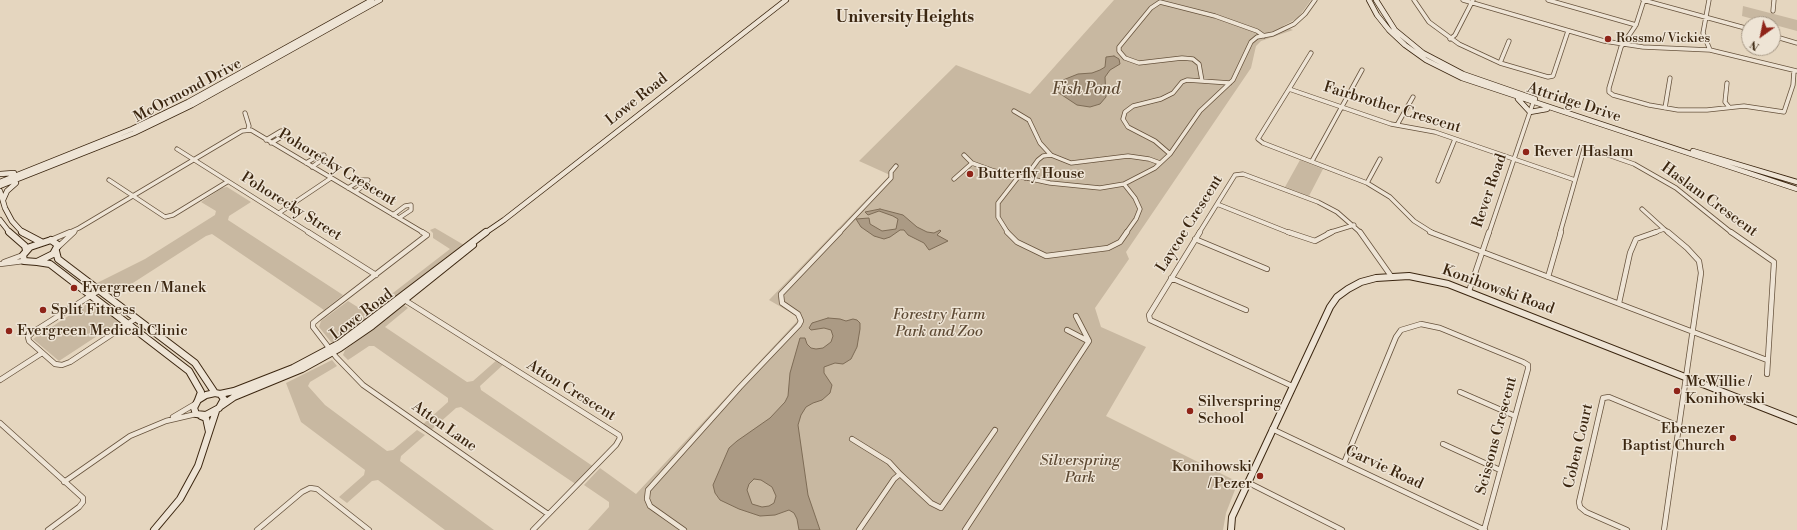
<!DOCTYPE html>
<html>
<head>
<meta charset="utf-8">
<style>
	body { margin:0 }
	#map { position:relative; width:1797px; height:530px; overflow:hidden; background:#e5d6bf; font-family:"Libre Bodoni",serif }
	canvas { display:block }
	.north { position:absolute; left:1741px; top:16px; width:40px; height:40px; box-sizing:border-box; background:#eee4d5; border:1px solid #a69886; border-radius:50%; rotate:213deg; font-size:11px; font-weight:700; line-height:16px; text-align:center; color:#3b2610 }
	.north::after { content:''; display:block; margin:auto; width:14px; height:18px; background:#8f2418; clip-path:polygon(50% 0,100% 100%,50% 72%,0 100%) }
</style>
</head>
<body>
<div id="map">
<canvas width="1797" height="530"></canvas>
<div class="north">N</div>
</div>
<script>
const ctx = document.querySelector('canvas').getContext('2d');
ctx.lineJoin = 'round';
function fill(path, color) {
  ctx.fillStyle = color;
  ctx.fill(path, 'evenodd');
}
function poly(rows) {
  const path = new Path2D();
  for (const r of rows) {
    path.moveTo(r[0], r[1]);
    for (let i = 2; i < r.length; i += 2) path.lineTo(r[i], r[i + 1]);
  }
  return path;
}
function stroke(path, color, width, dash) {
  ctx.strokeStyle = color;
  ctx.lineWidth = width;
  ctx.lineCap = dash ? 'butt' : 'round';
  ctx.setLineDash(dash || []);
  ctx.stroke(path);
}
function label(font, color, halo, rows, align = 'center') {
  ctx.font = font + ' "Libre Bodoni",serif';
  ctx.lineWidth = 3;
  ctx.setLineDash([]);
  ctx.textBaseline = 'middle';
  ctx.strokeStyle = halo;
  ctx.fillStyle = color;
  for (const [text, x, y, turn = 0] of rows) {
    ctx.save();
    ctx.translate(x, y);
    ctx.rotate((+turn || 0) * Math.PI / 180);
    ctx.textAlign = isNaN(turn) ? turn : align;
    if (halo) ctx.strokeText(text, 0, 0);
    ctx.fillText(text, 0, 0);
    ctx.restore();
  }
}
const green = poly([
	[1114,0,1311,0,1298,18,1283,26,1293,30,1261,41,1256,46,1251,68,1126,252,1129,259,1095,308,1101,327,1146,347,1106,416,1238,482,1226,513,1223,530,588,530,609,507,609,502,584,485,600,468,636,494,800,318,769,300,890,175,859,161,956,65,1030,94],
	[1743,6,1797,20,1797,31,1742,16],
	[1300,160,1323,169,1309,196,1285,187],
	[227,187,251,202,229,216,228,220,343,295,324,310,212,234,206,236,111,297,95,284,145,259,215,215,216,211,201,202,222,188],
	[435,228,464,245,341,340,335,343,331,342,319,327,321,321,348,301,367,313,450,249,433,238,433,233,430,230],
	[93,300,120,321,59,361,33,339],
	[404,305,408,308,385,327,467,382,473,381,498,359,505,363,480,386,481,390,594,467,577,485,461,407,456,408,429,432,421,426,448,402,448,398,374,346,369,346,348,360,343,355,345,350],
	[332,360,337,366,310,382,308,386,325,405,387,451,393,450,417,430,425,435,401,456,400,461,494,530,445,530,378,480,372,481,347,503,339,497,364,475,365,470,301,422,286,383]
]);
const water = poly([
	[1114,56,1119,59,1120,64,1110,70,1105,77,1106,97,1100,104,1090,107,1077,105,1059,93,1058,86,1063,80,1078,74,1092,73,1100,70,1105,67,1106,57,1114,56],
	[880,209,903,215,917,227,927,232,934,233,940,230,941,231,937,235,948,241,929,250,924,243,908,235,904,230,900,230,890,237,884,239,874,236,861,227,856,219,869,218,870,224,882,231,896,229,898,219,893,216,879,211,868,215,865,212,880,209],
	[828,318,840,319,846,321,853,319,857,320,860,323,860,329,857,347,851,359,843,364,835,363,824,367,824,373,832,385,830,393,822,400,813,403,806,407,801,415,798,425,808,495,820,530,799,530,797,519,794,513,789,510,775,515,760,516,739,509,720,500,715,493,713,485,729,448,737,441,770,418,785,402,788,396,790,373,800,338,805,338,807,344,811,348,816,349,823,348,831,342,833,336,831,330,824,328,811,330,809,328,812,323,828,318],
	[754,479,761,480,772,487,776,496,774,503,769,506,762,507,752,504,747,490,749,484,754,479]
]);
const streetFar1 = poly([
	[1414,0,1429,22,1459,44,1500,63,1548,77,1553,76,1568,31],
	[1463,0,1604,41,1643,47,1710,50,1797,71],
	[1548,0,1636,25],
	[1643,0,1749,29],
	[1644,0,1636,25,1621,47,1609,88,1609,92,1613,95,1649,105,1678,110,1707,110,1744,106,1784,112,1793,85,1794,71],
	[1709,0,1703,33,1710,50],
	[1773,11,1774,0],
	[1773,36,1797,43],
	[1450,39,1455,35,1473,0],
	[1500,63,1509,41],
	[1202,81,1199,64,1193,59,1182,58,1139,63,1125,58,1119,51,1119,47,1151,8,1160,2,1215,16,1257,31,1264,36],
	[1727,83,1725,102,1729,107],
	[1289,89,1311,53],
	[1665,108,1670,78],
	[1014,111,1029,120,1040,143,1051,155],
	[245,113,249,126,248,129],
	[1397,125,1413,97],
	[266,140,281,131,286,132,285,135,271,143],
	[177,149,310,233],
	[1170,154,1155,141,1128,127,1123,119,1125,112,1133,106,1161,99,1173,93,1182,82,1187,80,1230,83],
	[964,155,972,163,994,171,1050,183,1100,188,1124,184,1155,168,1170,154,1200,111,1233,80,1251,42,1257,37,1273,34,1294,24,1305,14,1315,0],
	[1312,161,1362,70],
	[306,163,318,156,324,155,323,159,312,167],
	[1025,178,1038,160,1043,156,1051,155,1071,163,1128,156,1149,159,1160,163],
	[954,179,972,163],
	[109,180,165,217,173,215,227,182],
	[1438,181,1455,139],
	[1367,183,1380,159],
	[1124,184,1135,198,1140,209,1136,219,1126,233],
	[348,188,361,180,368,180,367,183,355,192],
	[1217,204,1290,233],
	[1642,209,1664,229],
	[279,213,331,178],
	[393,215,405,206,411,205,411,210,399,218],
	[68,233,79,228,242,131,251,130,424,233],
	[73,233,75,231],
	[839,233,891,178,891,172,896,166],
	[1008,233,998,217,998,203,1019,176],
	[1199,233,1235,175,1243,174,1318,202,1337,212,1361,233],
	[1328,233,1354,225],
	[1433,233,1414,221,1390,197,1367,183,1263,143,1258,139,1289,89,1391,124,1435,132,1575,180],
	[1489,233,1534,100],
	[1560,233,1584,149,1588,148,1634,164,1676,188,1732,233],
	[1653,233,1664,229,1669,233]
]);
const street = poly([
	[308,232,376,275],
	[422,232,427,235,319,318,313,323,313,327,336,357,363,385,548,514],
	[1007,232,1017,242,1046,256,1108,248,1120,242,1127,232],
	[1200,232,1149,315,1150,320,1292,386],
	[1288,232,1315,241,1332,232],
	[1360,232,1391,276],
	[1430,232,1767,360],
	[1731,232,1774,262,1767,374],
	[1195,239,1267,269],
	[51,240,70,232],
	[58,247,74,232],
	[4,262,23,255],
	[0,264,24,261],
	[1548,277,1561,232],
	[1171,278,1246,310],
	[98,291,33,332,28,337,29,341,55,364,62,365,70,362,135,319],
	[1469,291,1489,232],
	[403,299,619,435,620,438,616,445,533,530],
	[1619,303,1630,253,1636,239,1656,232],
	[1067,330,1088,341],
	[0,380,42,353],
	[1460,392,1515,416],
	[173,417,195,404],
	[0,423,83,498,83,502,79,507,48,530],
	[1272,429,1485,530],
	[852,439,889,462,900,474],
	[1443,444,1500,470],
	[1344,463,1396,337,1401,330,1421,324,1440,328,1523,362,1528,365,1528,369,1484,530],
	[64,482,130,436,166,421,196,414],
	[1247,482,1342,530],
	[257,530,302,492,310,488,317,489,369,530],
	[684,530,650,506,647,499,648,490,740,387,799,325,801,321,798,314,782,303,781,294,840,232],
	[859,530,894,479,900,474,931,503,941,508,995,430],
	[965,530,1089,341,1076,316],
	[1627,530,1586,512,1580,507,1579,502,1603,398,1609,397,1679,426],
	[1664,530,1701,273,1699,261,1687,248,1668,232]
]);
const secondaryFar1 = poly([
	[1369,0,1377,15,1389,30,1405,45,1426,60,1462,78,1797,189],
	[1376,0,1395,30,1423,53,1463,74,1535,99],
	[1518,99,1530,112,1547,109],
	[1693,151,1797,182],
	[0,174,14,173],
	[0,182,132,129,188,102,372,0],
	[0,186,134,133,192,105,380,0],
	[0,191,5,208,12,221,23,233],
	[3,200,7,191,16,183],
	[0,220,10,233],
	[485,233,504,220,786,0]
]);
const secondary = poly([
	[9,232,25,246,26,250],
	[22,232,41,242],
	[51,240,58,245,53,254,37,262,24,261,23,255,30,247,51,240],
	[56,251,58,259,195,363,215,393],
	[37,262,50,264,189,371,201,392,198,400],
	[215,393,220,394,224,399,219,408,206,415,196,414,194,408,198,400,206,395,215,393],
	[220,394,234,391,293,368,340,343,486,232],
	[221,406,234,397,302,369,340,348,372,326,473,245],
	[201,416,206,418,209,432],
	[154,530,180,499,198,466,216,411],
	[1231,530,1232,517,1330,307,1337,297,1348,289,1361,282,1376,278,1409,276,1448,284,1797,421]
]);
const markers = [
	[1608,39,4,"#8f2418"],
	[1526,152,4,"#8f2418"],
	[970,174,4,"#8f2418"],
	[74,288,4,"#8f2418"],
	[43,310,4,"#8f2418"],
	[9,331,4,"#8f2418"],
	[1677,391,4,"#8f2418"],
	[1190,411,4,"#8f2418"],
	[1733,438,4,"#8f2418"],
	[1260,476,4,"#8f2418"]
];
const farPoinames = [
	["Rossmo/ Vickies",1616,39]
];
const streetNames = [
	["McOrmond Drive",188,91,-28],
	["Lowe Road",637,100,-38],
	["Attridge Drive",1574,103,18],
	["Fairbrother Crescent",1392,108,17],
	["Pohorecky Crescent",337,168,31],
	["Rever Road",1490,191,-71],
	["Haslam Crescent",1709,200,36],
	["Pohorecky Street",291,207,32],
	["Laycoe Crescent",1190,224,-58],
	["Konihowski Road",1498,290,20],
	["Lowe Road",362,315,-37],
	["Atton Crescent",571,391,32],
	["Atton Lane",444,427,35],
	["Scissons Crescent",1497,436,-75],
	["Coben Court",1579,446,-77],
	["Garvie Road",1384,468,25]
];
const poiNames = [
	["Rever / Haslam",1534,152],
	["Butterfly House",978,174],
	["Evergreen / Manek",82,288],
	["Split Fitness",51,310],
	["Evergreen Medical Clinic",17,331],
	["McWillie /",1685,382],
	["Konihowski",1685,399],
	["Silverspring",1198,402],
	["School",1198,419],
	["Ebenezer",1725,429,"right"],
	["Baptist Church",1725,446,"right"],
	["Konihowski",1252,467,"right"],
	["/ Pezer",1252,484,"right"]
];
const parkNames = [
	["Forestry Farm",939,315],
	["Park and Zoo",939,332],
	["Silverspring",1080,461],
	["Park",1080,478]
];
const farDistrictnames = [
	["University Heights",905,18]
];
const waterNames = [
	["Fish Pond",1086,90]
];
fill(green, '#c8b8a1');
fill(water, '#ab9a84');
stroke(water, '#7e6c56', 1);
stroke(streetFar1, '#66523c', 5);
stroke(street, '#66523c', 6);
stroke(secondaryFar1, '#3b2610', 6);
stroke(secondary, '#3b2610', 8);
stroke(streetFar1, '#eee4d5', 3.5);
stroke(street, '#eee4d5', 4.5);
stroke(secondaryFar1, '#eee4d5', 4.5);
stroke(secondary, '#eee4d5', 6);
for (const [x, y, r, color] of markers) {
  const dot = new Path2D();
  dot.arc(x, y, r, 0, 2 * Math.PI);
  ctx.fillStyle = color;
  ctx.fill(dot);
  stroke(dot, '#eee4d5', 1.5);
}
label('13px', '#3b2610', '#eee4d5', farPoinames, 'left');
label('15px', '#3b2610', '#eee4d5', streetNames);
label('15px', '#3b2610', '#eee4d5', poiNames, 'left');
label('italic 15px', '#5e4a34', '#eee4d5', parkNames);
label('bold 16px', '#3b2610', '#eee4d5', farDistrictnames);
label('italic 16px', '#5d4933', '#eee4d5', waterNames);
</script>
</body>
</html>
